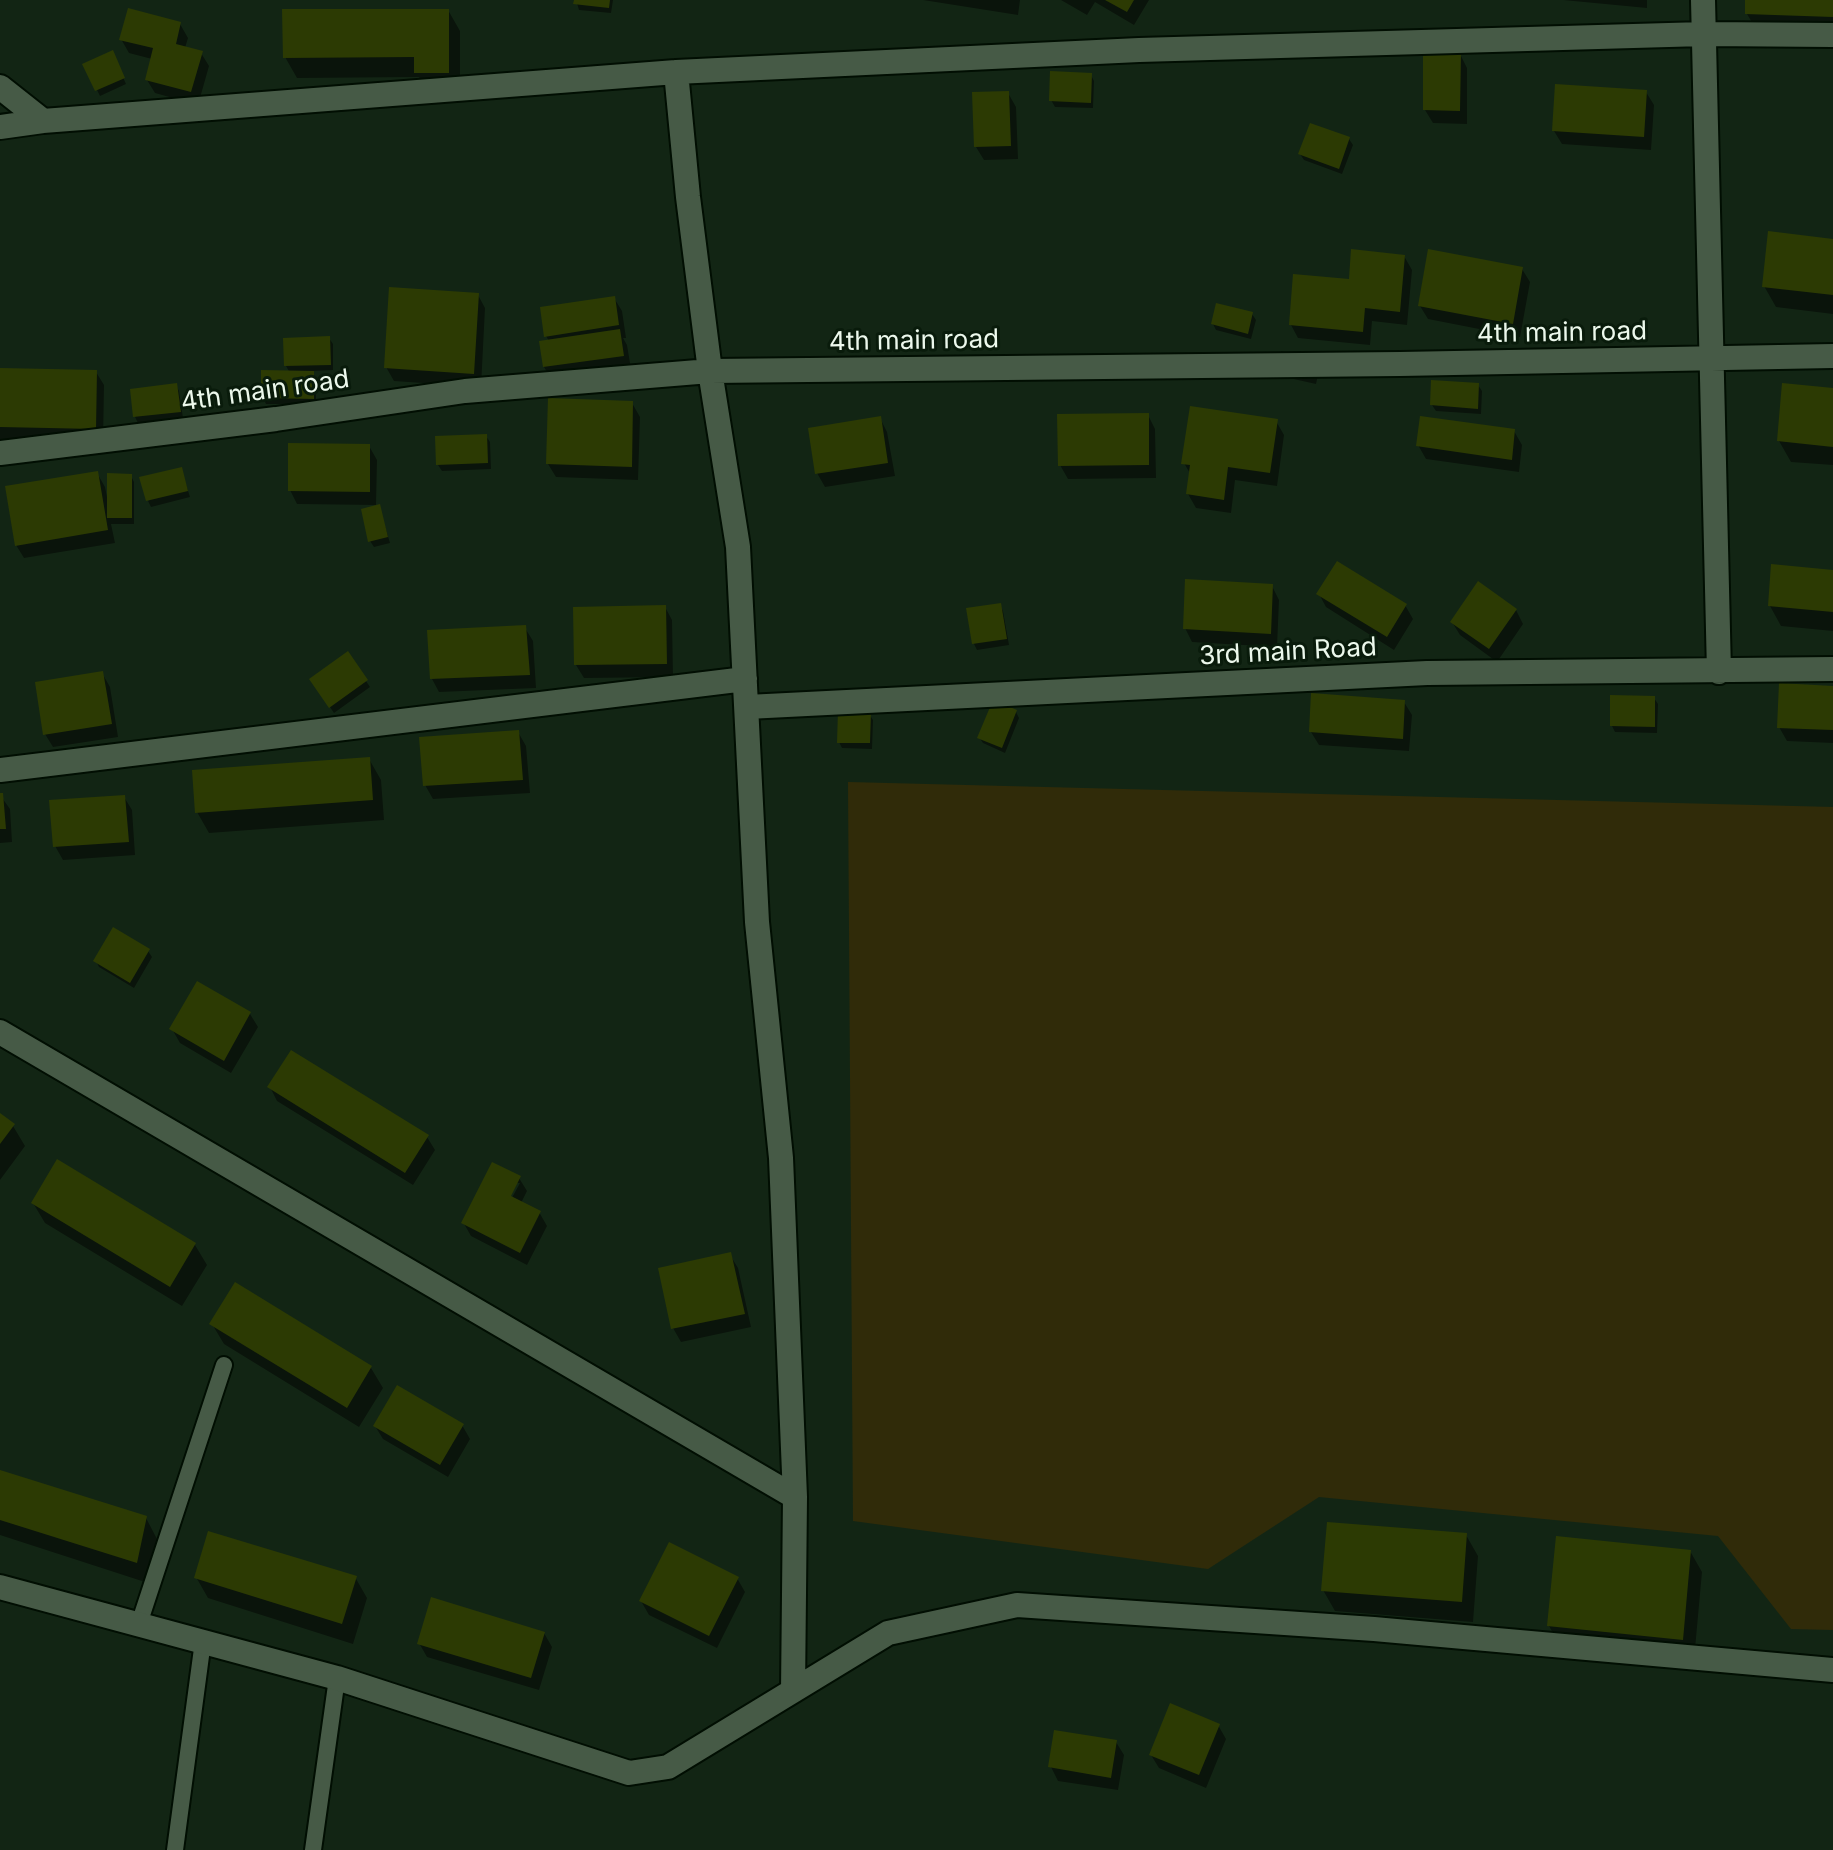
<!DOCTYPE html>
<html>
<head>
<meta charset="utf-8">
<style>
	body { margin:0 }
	canvas { display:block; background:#122514 }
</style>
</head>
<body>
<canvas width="1833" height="1850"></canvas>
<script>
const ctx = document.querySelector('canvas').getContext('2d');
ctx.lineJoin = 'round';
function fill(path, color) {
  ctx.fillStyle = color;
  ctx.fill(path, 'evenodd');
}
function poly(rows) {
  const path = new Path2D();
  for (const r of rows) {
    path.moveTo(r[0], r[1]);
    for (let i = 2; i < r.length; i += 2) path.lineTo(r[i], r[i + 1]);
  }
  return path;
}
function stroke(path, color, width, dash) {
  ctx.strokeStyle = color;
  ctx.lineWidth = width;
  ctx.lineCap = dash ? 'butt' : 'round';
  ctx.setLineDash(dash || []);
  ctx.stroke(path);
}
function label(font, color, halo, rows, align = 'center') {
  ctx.font = font + ' Inter,sans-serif';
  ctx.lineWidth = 6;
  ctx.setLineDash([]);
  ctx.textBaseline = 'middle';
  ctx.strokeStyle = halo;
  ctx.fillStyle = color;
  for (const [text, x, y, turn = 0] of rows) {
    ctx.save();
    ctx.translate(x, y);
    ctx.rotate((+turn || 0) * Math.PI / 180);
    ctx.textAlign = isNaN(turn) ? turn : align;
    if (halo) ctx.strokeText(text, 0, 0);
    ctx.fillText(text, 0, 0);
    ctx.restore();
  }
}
const green = poly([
	[848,782,1833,807,1833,1630,1791,1629,1718,1536,1319,1497,1208,1569,853,1521]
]);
const shadow = poly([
	[576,0,613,0,611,13,579,10],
	[923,0,1020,0,1018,15],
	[1061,0,1149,0,1134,25,1095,2,1087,15],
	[1563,0,1647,0,1647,8],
	[1747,0,1833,0,1833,36,1759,34,1747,14],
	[448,10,460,31,460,93,428,93,419,77,297,78,285,57],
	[180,24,188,38,185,48,201,53,209,66,198,105,155,93,147,80,152,59,129,53,121,39],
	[1460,54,1467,68,1467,124,1433,123,1425,110],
	[115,59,126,84,100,96,97,90],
	[1091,75,1094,81,1093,108,1055,107,1051,100],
	[1646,92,1654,105,1651,150,1562,144,1554,131],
	[1008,93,1016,107,1018,159,984,160,976,147],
	[1349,139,1353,145,1342,174,1304,160,1300,154],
	[1833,241,1833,314,1776,307,1764,286],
	[1404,256,1412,270,1407,325,1372,321,1370,345,1298,338,1291,325,1351,281],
	[1522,269,1530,282,1520,337,1428,319,1420,306],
	[478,295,485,308,481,387,394,381,386,367],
	[614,298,622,311,626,338,623,338,627,345,631,369,552,380,544,367,549,341,546,336],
	[1252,314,1256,320,1251,339,1216,330,1213,324],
	[329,338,333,344,333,370,312,371,316,379,316,404,266,404,263,398,290,373,286,366],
	[1281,351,1316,360,1320,366,1316,384,1280,376,1277,370],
	[0,370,96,372,104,385,103,442,0,439],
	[176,385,179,391,183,418,138,423,135,417],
	[1478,385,1482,391,1481,414,1436,411,1432,405],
	[1833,390,1833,465,1791,462,1779,441],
	[632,403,640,417,638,480,556,477,548,464],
	[1148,415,1155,429,1156,478,1068,479,1060,465],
	[880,418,887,432,895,476,825,487,817,473],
	[1276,421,1284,435,1277,486,1235,480,1231,513,1196,508,1188,494,1191,475,1184,463],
	[1514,431,1522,445,1519,472,1426,459,1418,445],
	[486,436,490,442,491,469,442,471,438,465],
	[369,446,377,460,376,505,297,504,290,490],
	[181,469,190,497,151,507,148,501],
	[97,473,105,487,107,497,131,476,134,482,134,524,111,524,115,543,24,558,16,545],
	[379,506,390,543,374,547,370,541],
	[1833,572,1833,631,1781,626,1770,606],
	[1272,586,1279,600,1277,647,1192,642,1185,628],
	[1319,594,1405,605,1413,619,1394,650,1326,607],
	[1000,605,1003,611,1009,645,977,650,974,644],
	[665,607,672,620,673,677,584,678,576,665],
	[1516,610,1523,624,1497,662,1460,635,1452,622],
	[525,628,533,641,536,688,439,692,432,679],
	[348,654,370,687,334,713,315,685],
	[102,673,110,687,118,737,53,747,45,734],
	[1833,688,1833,743,1787,741,1779,727],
	[1654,698,1658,704,1657,733,1615,732,1612,726],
	[1404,702,1412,715,1409,751,1319,745,1311,732],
	[1016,712,1019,718,1005,753,983,743,979,737],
	[869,714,873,720,872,749,842,748,839,742],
	[518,732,526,746,530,793,433,799,425,785],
	[369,759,381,780,384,820,209,833,197,812],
	[0,795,10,809,12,842,0,843],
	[124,797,132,810,135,855,63,860,55,846],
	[148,951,152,957,134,988,99,967,96,961],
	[250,1014,258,1027,231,1073,180,1043,172,1029],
	[270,1087,427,1137,435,1150,413,1185,277,1101],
	[0,1116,13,1126,25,1146,0,1180],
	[519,1178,527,1191,521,1203,539,1212,547,1226,527,1265,471,1236,463,1222],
	[515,1183,520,1183,508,1205,505,1204],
	[33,1203,195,1245,207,1265,182,1306,45,1223],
	[730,1255,738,1268,751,1327,681,1342,673,1328],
	[212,1324,371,1368,383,1388,359,1427,224,1344],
	[462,1425,470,1439,448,1477,383,1439,375,1426],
	[0,1472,146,1518,157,1539,148,1583,0,1535],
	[1466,1535,1478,1556,1473,1622,1335,1611,1323,1590],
	[1690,1551,1702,1572,1694,1660,1561,1647,1549,1626],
	[196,1577,355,1577,367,1598,353,1644,208,1598],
	[737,1578,745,1592,717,1648,649,1615,641,1601],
	[544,1633,552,1647,539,1690,427,1657,419,1643],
	[1218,1725,1226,1739,1206,1788,1159,1768,1151,1755],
	[1116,1742,1124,1755,1118,1790,1058,1781,1051,1767]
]);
const building = poly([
	[574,0,610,0,609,8,573,4],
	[1105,0,1134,0,1127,12],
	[1745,0,1833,0,1833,17,1745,14],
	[128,8,181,22,176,44,203,51,191,92,145,80,153,48,119,40],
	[282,9,449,9,449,73,414,73,414,57,283,58],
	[113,50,125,78,95,91,82,64],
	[1423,52,1461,52,1460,111,1423,110],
	[1050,71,1092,73,1091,103,1049,101],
	[1555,84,1647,90,1644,137,1552,131],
	[1009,91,1011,146,974,147,972,92],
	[1310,123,1350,137,1339,169,1298,154],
	[1768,231,1833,239,1833,295,1762,287],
	[1351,249,1405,255,1400,312,1365,308,1363,332,1289,325,1293,274,1349,279],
	[1428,249,1523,267,1513,324,1418,306],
	[389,287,479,293,474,374,384,368],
	[615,296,619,325,544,337,540,307],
	[1216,303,1253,312,1248,334,1211,324],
	[620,329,624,356,543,367,539,341],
	[330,336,331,365,284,366,283,338],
	[0,368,97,370,96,429,0,427],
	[261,370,314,371,314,399,261,398],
	[1431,380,1479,383,1478,409,1430,405],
	[177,383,181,412,133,417,130,389],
	[1782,383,1833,388,1833,447,1777,441],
	[548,398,633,401,632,467,546,464],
	[1190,406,1278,419,1270,473,1228,467,1224,500,1186,494,1190,465,1181,464],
	[1149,413,1149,465,1058,466,1057,414],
	[881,416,888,463,815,474,808,428],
	[1420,416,1515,429,1512,460,1416,446],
	[487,434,488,463,436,465,435,436],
	[288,443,370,444,370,492,288,491],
	[182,467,188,491,146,501,139,477],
	[98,471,108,530,15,546,5,486],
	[107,473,132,474,132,518,107,518],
	[380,504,388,537,368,542,361,509],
	[1337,561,1407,604,1387,637,1316,594],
	[1771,564,1833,570,1833,612,1768,606],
	[1185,579,1273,584,1271,634,1183,629],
	[1478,581,1517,609,1489,649,1450,622],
	[1001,603,1007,639,972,644,966,608],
	[666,605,667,664,574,665,573,607],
	[526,625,530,675,430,679,427,630],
	[348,651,368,680,329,708,309,679],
	[103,671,112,724,43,735,35,682],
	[1779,683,1833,686,1833,730,1777,728],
	[1311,693,1405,700,1403,739,1309,732],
	[1610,695,1655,696,1655,727,1610,726],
	[993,700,1017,710,1002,748,977,738],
	[838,711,871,712,870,743,837,743],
	[519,730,523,780,423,786,419,737],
	[370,757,373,800,195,813,192,770],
	[0,793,3,793,6,829,0,829],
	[125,795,129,842,53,847,49,800],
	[113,927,150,949,130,983,93,961],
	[197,981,251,1012,224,1061,169,1029],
	[291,1050,429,1135,405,1173,267,1087],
	[0,1113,15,1124,0,1144],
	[57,1159,196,1243,170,1287,31,1203],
	[492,1162,521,1176,511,1196,541,1211,520,1253,461,1223],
	[731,1252,745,1314,671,1329,658,1268],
	[235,1282,372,1366,347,1408,209,1324],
	[397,1385,464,1424,440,1465,373,1426],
	[0,1470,147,1516,137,1563,0,1520],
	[1327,1522,1467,1533,1462,1602,1321,1591],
	[208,1531,357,1576,342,1624,194,1578],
	[1556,1536,1691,1550,1683,1640,1547,1626],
	[669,1542,739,1577,709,1636,639,1601],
	[431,1597,545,1632,531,1678,417,1644],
	[1170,1703,1220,1724,1199,1775,1149,1755],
	[1054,1730,1117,1740,1111,1778,1048,1767]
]);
const lane = poly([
	[139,1624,224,1365],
	[175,1850,203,1641],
	[313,1850,337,1678]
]);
const street = poly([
	[1703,0,1719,672],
	[676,72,688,197,710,371,738,547,757,922,781,1158,795,1497,793,1691],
	[0,87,43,121,676,72,1139,50,1704,34,1833,35],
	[0,127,43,121],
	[0,453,276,419,465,391,710,371,1400,364,1833,356],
	[747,707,1427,673,1833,669],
	[0,770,745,679],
	[0,1032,795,1497],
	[0,1587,337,1678,629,1773,668,1767,888,1633,1017,1605,1374,1629,1833,1670]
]);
const streetNames = [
	["4th main road",1562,333,-1],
	["4th main road",914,341,-1],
	["4th main road",265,391,-8],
	["3rd main Road",1288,652,-3]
];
fill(green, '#302b09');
fill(shadow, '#0007');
fill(building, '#2c3a03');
stroke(lane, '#010e02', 20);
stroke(street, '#010e02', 28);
stroke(lane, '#465a46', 16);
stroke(street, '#465a46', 24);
label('26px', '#ecf8ec', '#091b0b', streetNames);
</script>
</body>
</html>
